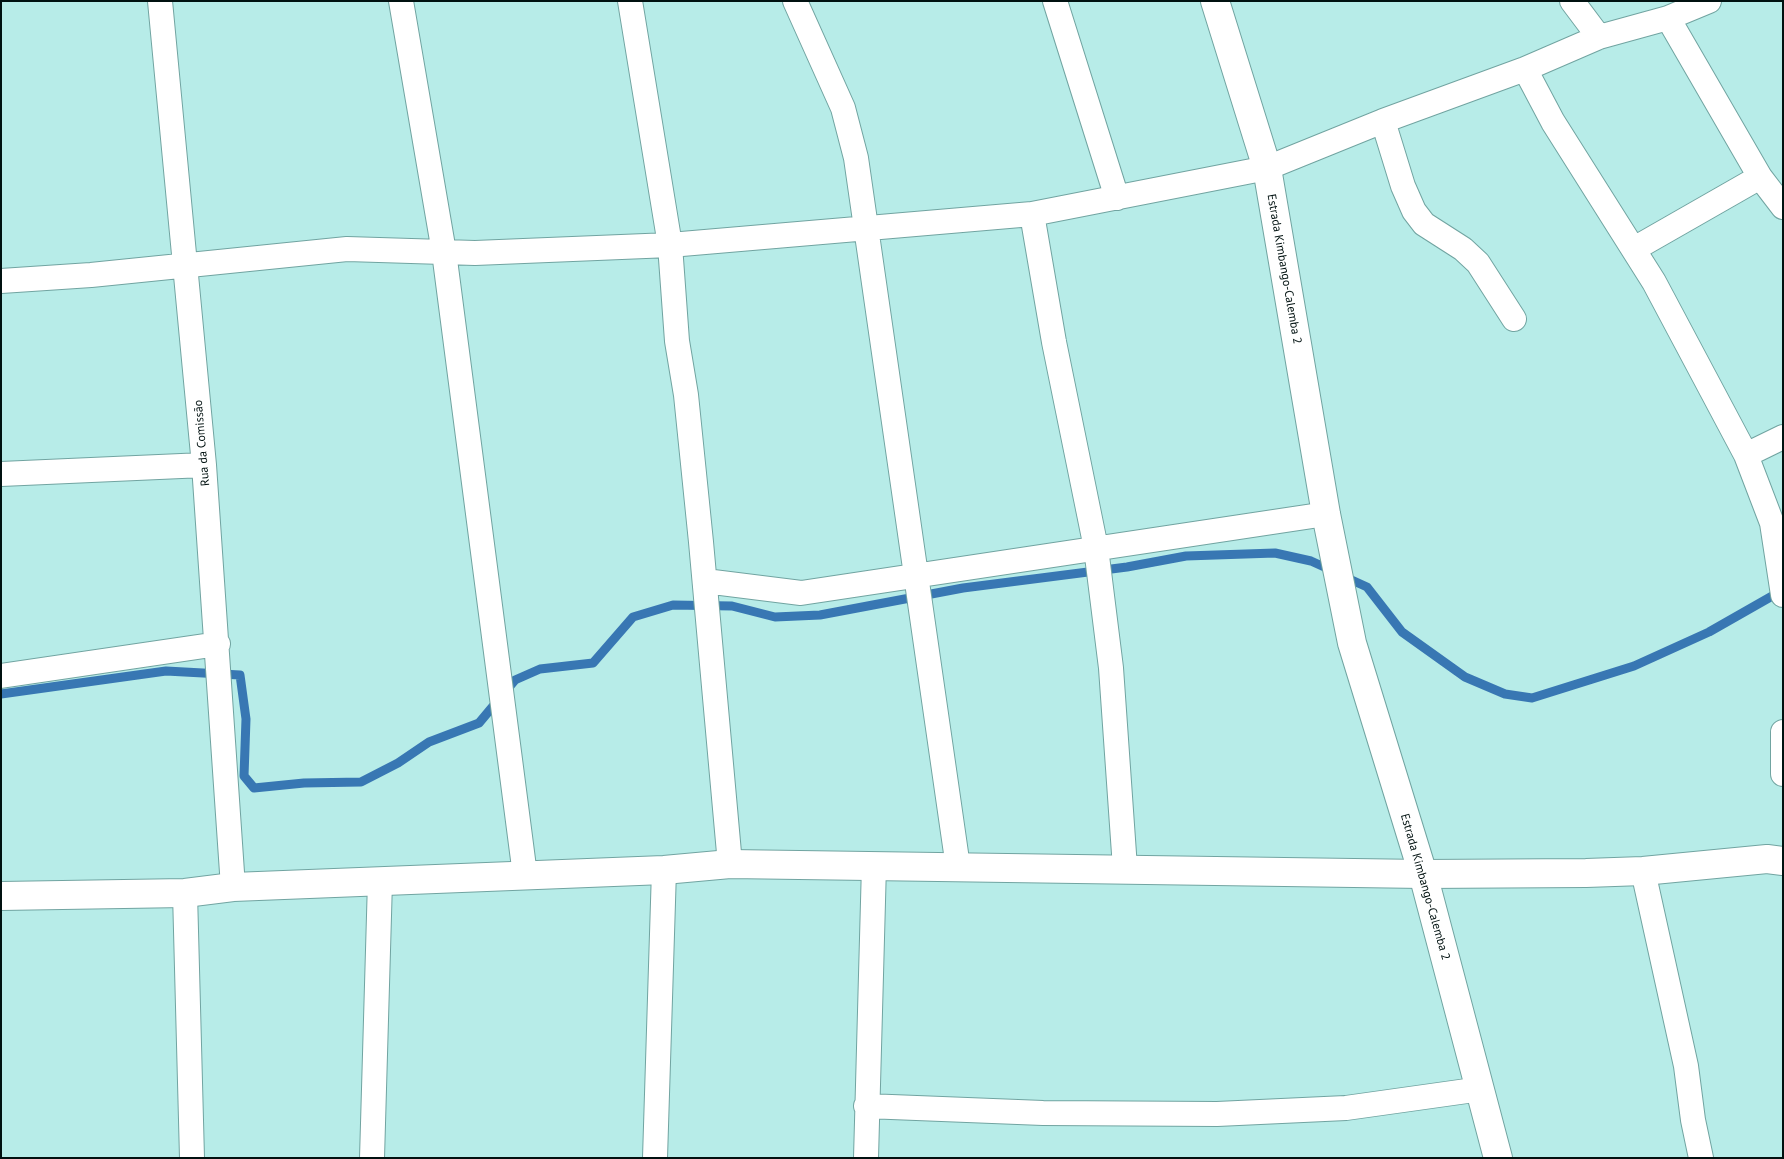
<!DOCTYPE html>
<html>
<head>
<meta charset="utf-8">
<style>
	body { margin:0 }
	#map { position:relative; width:1784px; height:1159px; overflow:hidden; background:#b7ece8; font-family:"PT Sans",sans-serif }
	canvas { display:block }
	.frame { position:absolute; inset:0; border:2px solid #001110; pointer-events:none }
</style>
</head>
<body>
<div id="map">
<canvas width="1784" height="1159"></canvas>
<div class="frame"></div>
</div>
<script>
const ctx = document.querySelector('canvas').getContext('2d');
ctx.lineJoin = 'round';
function poly(rows) {
  const path = new Path2D();
  for (const r of rows) {
    path.moveTo(r[0], r[1]);
    for (let i = 2; i < r.length; i += 2) path.lineTo(r[i], r[i + 1]);
  }
  return path;
}
function stroke(path, color, width, dash) {
  ctx.strokeStyle = color;
  ctx.lineWidth = width;
  ctx.lineCap = dash ? 'butt' : 'round';
  ctx.setLineDash(dash || []);
  ctx.stroke(path);
}
function label(font, color, halo, rows, align = 'center') {
  ctx.font = font + ' "PT Sans",sans-serif';
  ctx.lineWidth = 4;
  ctx.setLineDash([]);
  ctx.textBaseline = 'middle';
  ctx.strokeStyle = halo;
  ctx.fillStyle = color;
  for (const [text, x, y, turn = 0] of rows) {
    ctx.save();
    ctx.translate(x, y);
    ctx.rotate((+turn || 0) * Math.PI / 180);
    ctx.textAlign = isNaN(turn) ? turn : align;
    if (halo) ctx.strokeText(text, 0, 0);
    ctx.fillText(text, 0, 0);
    ctx.restore();
  }
}
const stream = poly([
	[1345,577,1367,587,1402,632,1465,677,1505,694,1532,698,1634,666,1709,632,1781,591],
	[1,694,166,671,240,675,246,719,244,776,254,788,304,783,361,782,398,763,429,742,479,723,515,680,540,669,593,663,633,617,673,605,732,606,775,617,820,615,963,588,1127,567,1186,556,1275,553,1311,561,1333,571]
]);
const minor = poly([
	[160,1,204,465,233,887],
	[401,1,444,252,525,875],
	[630,1,670,245,677,341,686,395,701,542,730,864],
	[795,1,843,108,856,158,958,867],
	[1055,1,1117,198],
	[1572,1,1599,37],
	[1668,18,1760,177,1783,207],
	[1525,69,1553,122,1654,282,1746,455,1772,523,1783,595],
	[1383,121,1403,186,1414,211,1424,224,1463,249,1478,263,1514,319],
	[1032,214,1054,342,1096,548,1111,668,1125,868],
	[1634,249,1760,177],
	[1,281,91,275,347,249,475,253,670,245,1032,214,1267,168,1383,121,1525,69,1599,37,1668,18,1709,1],
	[1746,455,1783,437],
	[1,474,204,465],
	[705,581,801,593,1326,514],
	[1,676,218,644],
	[1783,732,1783,774],
	[1643,871,1686,1066,1693,1120,1701,1158],
	[185,893,192,1158],
	[866,1106,1043,1113,1217,1114,1346,1108,1481,1089],
	[372,1158,380,881],
	[655,1158,664,870],
	[866,1158,874,865]
]);
const tertiary = poly([
	[1,896,185,893,233,887,664,870,730,864,1423,874,1586,873,1643,871,1767,859,1783,861]
]);
const secondary = poly([
	[1215,1,1267,168,1326,514,1352,643,1423,874,1498,1158]
]);
const streetNames = [
	["Estrada Kimbango-Calemba 2",1284,269,80],
	["Rua da Comissão",202,443,-95],
	["Estrada Kimbango-Calemba 2",1425,887,74]
];
stroke(stream, '#3877b3', 9);
stroke(minor, '#71a4a1', 26);
stroke(tertiary, '#71a4a1', 30);
stroke(secondary, '#71a4a1', 30);
stroke(minor, '#fff', 24);
stroke(tertiary, '#fff', 28);
stroke(secondary, '#fff', 28);
label('12px', '#001110', '#fff', streetNames);
</script>
</body>
</html>
